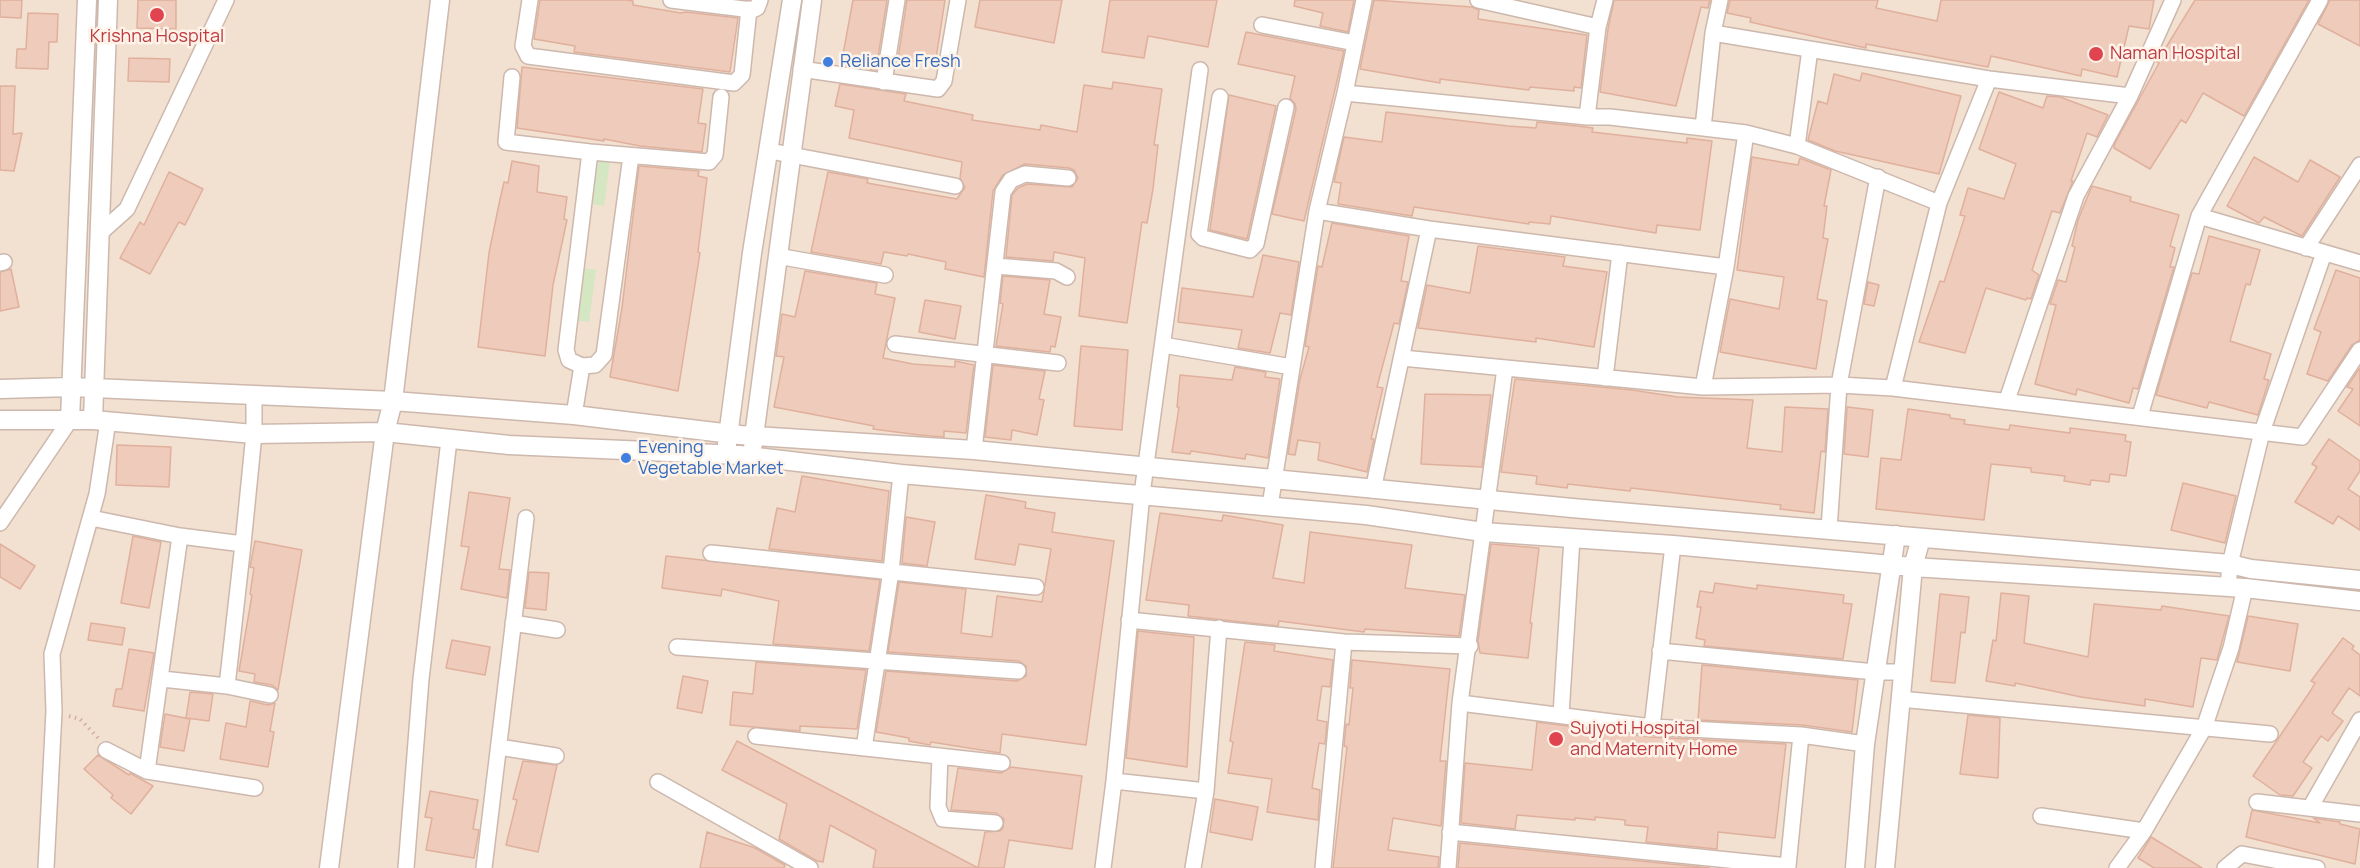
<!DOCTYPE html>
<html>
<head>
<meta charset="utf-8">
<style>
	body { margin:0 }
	canvas { display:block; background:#fbefe2 }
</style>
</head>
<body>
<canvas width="2360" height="868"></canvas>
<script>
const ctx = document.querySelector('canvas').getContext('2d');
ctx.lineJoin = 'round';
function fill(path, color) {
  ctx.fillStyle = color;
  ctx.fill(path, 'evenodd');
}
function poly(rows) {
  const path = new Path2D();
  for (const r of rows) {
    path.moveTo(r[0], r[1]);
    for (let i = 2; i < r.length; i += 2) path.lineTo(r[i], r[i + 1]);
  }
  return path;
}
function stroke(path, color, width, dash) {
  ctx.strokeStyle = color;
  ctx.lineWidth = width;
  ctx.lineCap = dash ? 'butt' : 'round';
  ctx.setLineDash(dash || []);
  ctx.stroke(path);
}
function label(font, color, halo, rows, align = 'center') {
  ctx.font = font + ' Manrope,sans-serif';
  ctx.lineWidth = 5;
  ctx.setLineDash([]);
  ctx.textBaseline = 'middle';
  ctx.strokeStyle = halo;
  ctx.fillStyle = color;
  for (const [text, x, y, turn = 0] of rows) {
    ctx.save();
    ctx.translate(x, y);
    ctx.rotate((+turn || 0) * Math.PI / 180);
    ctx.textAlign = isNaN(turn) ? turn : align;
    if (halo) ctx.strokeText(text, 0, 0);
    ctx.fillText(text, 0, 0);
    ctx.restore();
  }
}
const residential = poly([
	[0,0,2360,0,2360,868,0,868]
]);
const green = poly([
	[589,155,610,160,604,206,581,202],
	[572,267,596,270,589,322,564,319]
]);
const building = poly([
	[0,0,22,0,21,18,0,17,0,0],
	[138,0,176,0,176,29,137,28,138,0],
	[540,0,626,0,633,1,633,5,681,13,686,12,738,18,730,72,574,52,575,46,534,39,540,0],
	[853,0,887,0,876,70,841,65,853,0],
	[907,0,945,0,935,65,898,59,907,0],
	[980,0,1062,0,1054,43,975,27,980,0],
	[1110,0,1217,0,1208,47,1148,36,1144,58,1102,52,1110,0],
	[1295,0,1354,0,1348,32,1320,26,1323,13,1294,6,1295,0],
	[1374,0,1472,7,1479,10,1478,19,1587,35,1581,88,1574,87,1574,91,1530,87,1529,90,1440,79,1440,83,1360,69,1374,0],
	[1614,0,1710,0,1708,8,1701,7,1676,106,1600,92,1608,29,1614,0],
	[1730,0,1878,0,1876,8,1937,21,1941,0,2154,0,2149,29,2129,26,2117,77,2082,69,2081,76,1991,56,1988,67,1866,44,1866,48,1750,22,1751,18,1727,13,1730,0],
	[2195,0,2309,0,2244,116,2203,93,2186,123,2181,120,2150,169,2114,148,2115,143,2159,63,2157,62,2195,0],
	[2330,0,2360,0,2360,46,2318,24,2330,0],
	[28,13,58,14,57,42,49,42,48,69,16,68,17,49,26,49,28,13],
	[1246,32,1344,51,1304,221,1272,214,1296,109,1295,104,1290,98,1295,76,1238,64,1246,32],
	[129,58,170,59,169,82,128,81,129,58],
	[522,67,703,89,698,123,706,124,702,152,640,146,604,139,604,141,517,128,522,67],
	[1862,73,1961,96,1939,174,1835,151,1808,140,1818,101,1827,104,1834,74,1860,81,1862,73],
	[1113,82,1162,89,1154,145,1158,145,1153,189,1147,223,1142,222,1127,323,1079,316,1085,258,1054,252,1053,261,1006,257,1012,195,1018,188,1027,184,1072,187,1078,178,1074,170,1069,168,1025,164,1003,175,993,191,984,277,945,269,946,262,908,254,907,256,884,252,881,264,811,252,828,172,868,179,867,183,957,199,965,187,960,178,962,162,849,138,854,110,835,106,840,84,906,94,904,101,973,115,972,120,1040,130,1041,125,1077,132,1084,85,1112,89,1113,82],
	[0,86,15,86,13,134,22,133,14,171,0,170,0,86],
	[1999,92,2043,108,2047,96,2060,97,2108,115,2097,137,2087,133,2071,181,2073,181,2060,213,2052,211,2032,270,2039,275,2031,299,2027,298,2026,300,1986,288,1965,353,1919,342,1940,281,1944,282,1965,216,1960,215,1968,188,2004,199,2016,164,1979,149,1999,92],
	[1229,95,1276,106,1247,239,1210,230,1229,95],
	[1386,112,1508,126,1536,128,1537,122,1577,126,1593,128,1592,132,1687,143,1687,138,1712,141,1700,230,1657,225,1656,233,1551,216,1550,224,1529,222,1529,224,1414,207,1412,216,1338,204,1341,183,1334,182,1344,137,1382,142,1386,112],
	[1752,157,1798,165,1800,158,1831,170,1824,206,1827,206,1823,238,1828,239,1817,299,1827,301,1816,369,1720,352,1730,299,1779,309,1784,277,1737,270,1752,157],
	[2254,157,2298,182,2310,160,2340,177,2302,236,2264,217,2259,223,2227,206,2254,157],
	[512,161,539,166,537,192,567,197,564,219,567,220,553,285,545,356,478,347,489,253,499,204,504,182,508,183,512,161],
	[639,166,699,171,698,176,707,178,698,252,700,253,678,391,610,377,622,308,639,166],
	[169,172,203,189,185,225,179,222,150,274,120,258,140,222,144,225,169,172],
	[2092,186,2131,197,2130,201,2179,215,2170,246,2175,248,2170,267,2174,267,2138,389,2133,388,2129,403,2077,389,2076,395,2035,384,2056,305,2050,304,2058,280,2066,282,2075,247,2072,246,2078,220,2092,186],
	[1332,223,1409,236,1401,281,1408,282,1399,324,1394,323,1377,387,1383,388,1371,439,1374,439,1367,472,1318,460,1320,443,1298,440,1295,455,1288,454,1300,379,1309,347,1305,346,1318,266,1322,267,1332,223],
	[2209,236,2260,250,2250,285,2246,284,2230,341,2271,354,2264,379,2269,380,2258,415,2209,402,2207,408,2156,395,2192,273,2199,274,2209,236],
	[1478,246,1565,257,1563,266,1607,272,1594,347,1536,338,1536,342,1418,328,1427,285,1470,293,1478,246],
	[1263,255,1299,262,1291,315,1280,313,1270,353,1238,348,1242,330,1178,322,1182,288,1253,297,1263,255],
	[11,269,19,307,0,311,0,272,11,269],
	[2336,270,2360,278,2360,340,2352,345,2328,381,2307,374,2321,332,2314,329,2336,270],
	[805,271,877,283,875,294,895,298,883,358,913,364,955,367,955,361,974,365,966,433,944,431,944,437,919,435,873,429,874,426,774,407,784,357,776,356,782,314,795,317,805,271],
	[1003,276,1050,280,1044,314,1061,317,1055,347,1051,346,1050,352,996,346,1003,304,1000,303,1003,276],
	[1868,282,1879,285,1874,306,1864,304,1868,282],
	[925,300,961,306,955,339,919,332,925,300],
	[1081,346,1128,350,1122,430,1074,426,1081,346],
	[993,365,1045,371,1039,399,1044,400,1037,435,1012,430,1011,440,985,437,993,365],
	[1235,367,1266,372,1265,377,1280,379,1268,458,1246,454,1245,459,1191,451,1190,454,1172,452,1179,407,1177,407,1180,375,1232,380,1235,367],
	[2360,368,2360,426,2338,411,2353,389,2347,387,2360,368],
	[1515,379,1632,390,1678,397,1753,400,1747,448,1782,452,1785,407,1828,409,1825,452,1821,451,1814,513,1780,509,1781,505,1631,488,1630,491,1568,484,1567,488,1536,484,1537,476,1501,472,1515,379],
	[1425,394,1491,395,1482,467,1421,464,1425,394],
	[1847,407,1873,410,1868,457,1844,454,1847,407],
	[1908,409,1950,415,1950,418,1965,420,1964,424,2009,430,2010,425,2070,433,2070,428,2126,435,2125,441,2131,442,2126,476,2110,474,2109,482,2091,480,2090,485,2064,481,2065,476,2031,472,2031,468,1991,464,1984,520,1876,509,1881,458,1901,460,1908,409],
	[2329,439,2360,461,2360,471,2348,489,2360,497,2360,530,2338,516,2333,524,2295,502,2317,467,2312,464,2329,439],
	[117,445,171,447,169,487,116,485,117,445],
	[802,476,889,491,882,561,769,549,777,508,795,512,802,476],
	[2183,483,2236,496,2225,543,2171,530,2183,483],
	[469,492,510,498,499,569,510,570,507,598,461,589,469,547,461,546,469,492],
	[986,495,1026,502,1025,508,1055,513,1052,532,1114,541,1086,745,1002,734,1000,753,931,742,930,745,909,741,909,738,876,732,886,671,1017,681,1026,676,1026,666,1019,661,888,652,899,582,966,589,961,633,992,637,997,596,1042,602,1051,549,1019,544,1015,565,975,559,986,495],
	[1160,513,1222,521,1223,515,1283,525,1273,578,1304,583,1310,532,1412,545,1405,588,1465,595,1459,636,1365,629,1364,632,1279,621,1278,626,1188,616,1189,605,1146,600,1160,513],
	[906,517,935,522,927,566,902,563,906,517],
	[133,536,161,542,149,608,121,603,133,536],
	[255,541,302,550,278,690,272,685,254,682,255,674,239,671,252,595,250,594,254,568,250,567,255,541],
	[0,544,35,566,20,589,0,577,0,544],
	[1491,544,1539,548,1530,623,1532,623,1528,658,1480,653,1478,641,1491,544],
	[666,556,880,580,869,651,773,644,779,601,722,589,721,596,662,588,666,556],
	[529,572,549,573,546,610,525,608,529,572],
	[1715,583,1757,589,1757,585,1844,595,1843,603,1852,604,1843,659,1704,646,1705,640,1696,638,1701,607,1697,607,1700,591,1713,593,1715,583],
	[2001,593,2029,596,2024,643,2088,657,2094,604,2161,610,2162,606,2229,616,2217,660,2201,658,2193,707,2145,699,2145,706,2081,697,2015,683,2015,686,1986,681,1993,640,1996,641,2001,593],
	[1940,594,1969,597,1965,633,1961,632,1955,683,1931,681,1940,594],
	[2248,616,2298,624,2290,671,2237,662,2248,616],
	[91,623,125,628,122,645,88,640,91,623],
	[1138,631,1194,637,1187,767,1126,758,1138,631],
	[2343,638,2354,646,2352,649,2360,655,2360,696,2349,688,2332,713,2343,721,2328,741,2321,736,2303,762,2312,768,2293,796,2280,795,2253,776,2311,690,2315,683,2311,681,2343,638],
	[452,640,490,647,485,675,446,668,452,640],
	[1245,642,1275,645,1274,651,1333,660,1330,687,1322,686,1317,720,1327,722,1325,744,1319,743,1312,788,1320,790,1318,820,1267,812,1272,779,1228,773,1233,742,1230,741,1245,642],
	[129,649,154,653,144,711,113,706,116,689,122,689,129,649],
	[1352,660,1450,669,1440,761,1446,761,1441,826,1393,818,1388,850,1439,857,1438,868,1333,868,1347,747,1344,746,1346,724,1349,725,1353,688,1350,688,1352,660],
	[756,662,866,670,857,729,800,726,800,731,730,725,733,692,753,694,756,662],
	[1702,665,1858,680,1852,732,1802,725,1698,720,1702,665],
	[683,676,708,681,702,713,677,708,683,676],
	[190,692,213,694,209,721,186,718,190,692],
	[250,701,268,705,275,703,270,731,274,732,268,767,220,759,226,723,246,727,250,701],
	[165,714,190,719,184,751,160,747,165,714],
	[1968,715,2000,718,1998,778,1960,774,1968,715],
	[1537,722,1651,737,1786,744,1775,838,1718,832,1717,849,1646,842,1648,827,1625,825,1625,820,1595,817,1595,820,1575,818,1575,820,1517,815,1515,829,1461,823,1465,763,1532,770,1537,722],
	[737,741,978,868,985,832,1000,831,1003,828,1004,819,996,813,951,810,958,768,1001,773,1011,767,1082,776,1072,849,1009,840,1004,868,873,868,876,850,830,825,823,862,817,861,779,839,787,804,722,770,737,741],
	[98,755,129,775,130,773,153,786,131,814,111,798,113,795,84,769,98,755],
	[523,761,557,765,538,852,506,845,517,800,513,799,523,761],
	[430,791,478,800,473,829,479,830,474,858,426,850,432,818,425,817,430,791],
	[1215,799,1258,807,1252,840,1210,832,1215,799],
	[2252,810,2320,823,2313,818,2340,822,2340,824,2360,829,2355,864,2246,837,2252,810],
	[707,832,755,848,785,865,784,868,700,868,707,832],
	[2151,837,2202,868,2154,868,2138,858,2151,837],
	[1460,843,1710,868,1458,868,1460,843]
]);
const path = poly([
	[69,716,80,719,98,738]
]);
const minor = poly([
	[530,0,523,46,528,56,734,83,742,75,749,9],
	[671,0,752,10,757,8,760,0],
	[1478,0,1598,27],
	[1262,25,1355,43],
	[1713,33,1989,79,2130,96],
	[801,69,938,89,944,81,958,0],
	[512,77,506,142,590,152,709,162,715,155,721,97],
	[884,82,897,0],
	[1345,93,1587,117,1610,117,1746,133,1797,146,1939,203],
	[1220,97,1199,234,1203,238,1250,250,1256,244,1286,107],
	[1587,117,1598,27,1605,0],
	[1703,128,1713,33,1720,0],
	[1797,146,1810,49],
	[770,151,955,186],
	[590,152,566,350,569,360,582,366,595,365,604,355,631,156],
	[1317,211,1429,229],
	[2199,216,2360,263],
	[99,234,127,209,226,0],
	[2306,248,2360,165],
	[777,256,885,275],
	[0,263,4,262],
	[996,266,1056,271,1067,277],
	[895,344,1058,363],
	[1163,345,1292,367],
	[1402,358,1703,387,1839,385,1893,388,2302,437,2360,350],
	[1605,378,1620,253],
	[1703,387,1726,267,1746,133],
	[1893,388,1939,203,1989,79],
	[2007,400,2076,196,2130,96,2173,0],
	[574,415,582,366],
	[2140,416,2199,216,2320,0],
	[974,450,1003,192,1011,180,1025,174,1068,178],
	[1373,490,1429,229,1726,267],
	[1270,506,1317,211,1345,93,1364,0],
	[91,518,180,536],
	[0,523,70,420],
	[1829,529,1839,385,1878,177],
	[243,544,254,434,254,395],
	[711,553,1036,587],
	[2228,587,2230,564,2262,432,2324,253],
	[1129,620,1344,642],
	[513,623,557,630],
	[677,647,1018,671],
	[1660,651,1875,672,1903,672],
	[227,686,270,695],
	[1900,699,2270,734],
	[1460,703,1652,727,1801,735,1865,744],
	[1561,715,1572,538],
	[1652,727,1673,545],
	[756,736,1002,763],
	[499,747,556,756],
	[864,748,891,571,901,474],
	[106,750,147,771,255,788],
	[940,756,938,807,943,819,995,823],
	[147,771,180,536,243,544,227,686,162,679],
	[1114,781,1206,791],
	[658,782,810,868],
	[2257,802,2360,814],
	[2310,808,2360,720],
	[2041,816,2144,831],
	[1450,832,1788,866,1801,735],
	[46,868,54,711,52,654,97,494,108,421],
	[406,868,421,679,449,440],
	[484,868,526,518],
	[1103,868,1114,781,1142,494,1200,70],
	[1193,868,1206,791,1219,628],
	[1323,868,1344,642,1470,646],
	[1448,868,1460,703,1505,368],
	[2117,868,2144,831,2204,728,2231,648,2245,588],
	[2225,868,2242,854,2317,868]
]);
const tertiary = poly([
	[0,389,71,387,254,395,393,401,574,415,740,435,974,450,1572,508,2230,564,2251,569,2360,580],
	[0,420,93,420,254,434,385,432,509,445,739,455,901,474,1366,515,1483,532,1673,545,1913,567,2245,588,2360,601],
	[70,420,87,0],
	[93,420,108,0],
	[727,444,752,253,792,0],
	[753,444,812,0],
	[329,868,385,432,393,401,440,0],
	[1855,868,1865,744,1896,535],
	[1885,868,1913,567,1921,538]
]);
const markers = [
	[157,15,8,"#e0444e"],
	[2096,54,8,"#e0444e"],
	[828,62,6,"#3f7fe0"],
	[626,458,6,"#3f7fe0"],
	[1556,739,8,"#e0444e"]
];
const healthNames = [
	["Krishna Hospital",157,37,"center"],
	["Naman Hospital",2110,54],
	["Sujyoti Hospital",1570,729],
	["and Maternity Home",1570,750]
];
const shopNames = [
	["Reliance Fresh",840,62],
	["Evening",638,448],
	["Vegetable Market",638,469]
];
fill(residential, '#f2e0d1');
fill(green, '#d4e7c2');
fill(building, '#eecbbb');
stroke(building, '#e0b09d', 1.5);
stroke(minor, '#cdb8ad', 18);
stroke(tertiary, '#cdb8ad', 21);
stroke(path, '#d3ae9f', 4, [1.5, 4.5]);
stroke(minor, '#fff', 15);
stroke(tertiary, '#fff', 18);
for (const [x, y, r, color] of markers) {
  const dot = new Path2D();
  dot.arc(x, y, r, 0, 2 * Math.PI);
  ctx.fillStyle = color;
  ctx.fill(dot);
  stroke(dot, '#fef3e8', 2);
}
label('18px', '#be3a42', '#fef3e8', healthNames, 'left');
label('18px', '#366cbe', '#fef3e8', shopNames, 'left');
</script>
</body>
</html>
